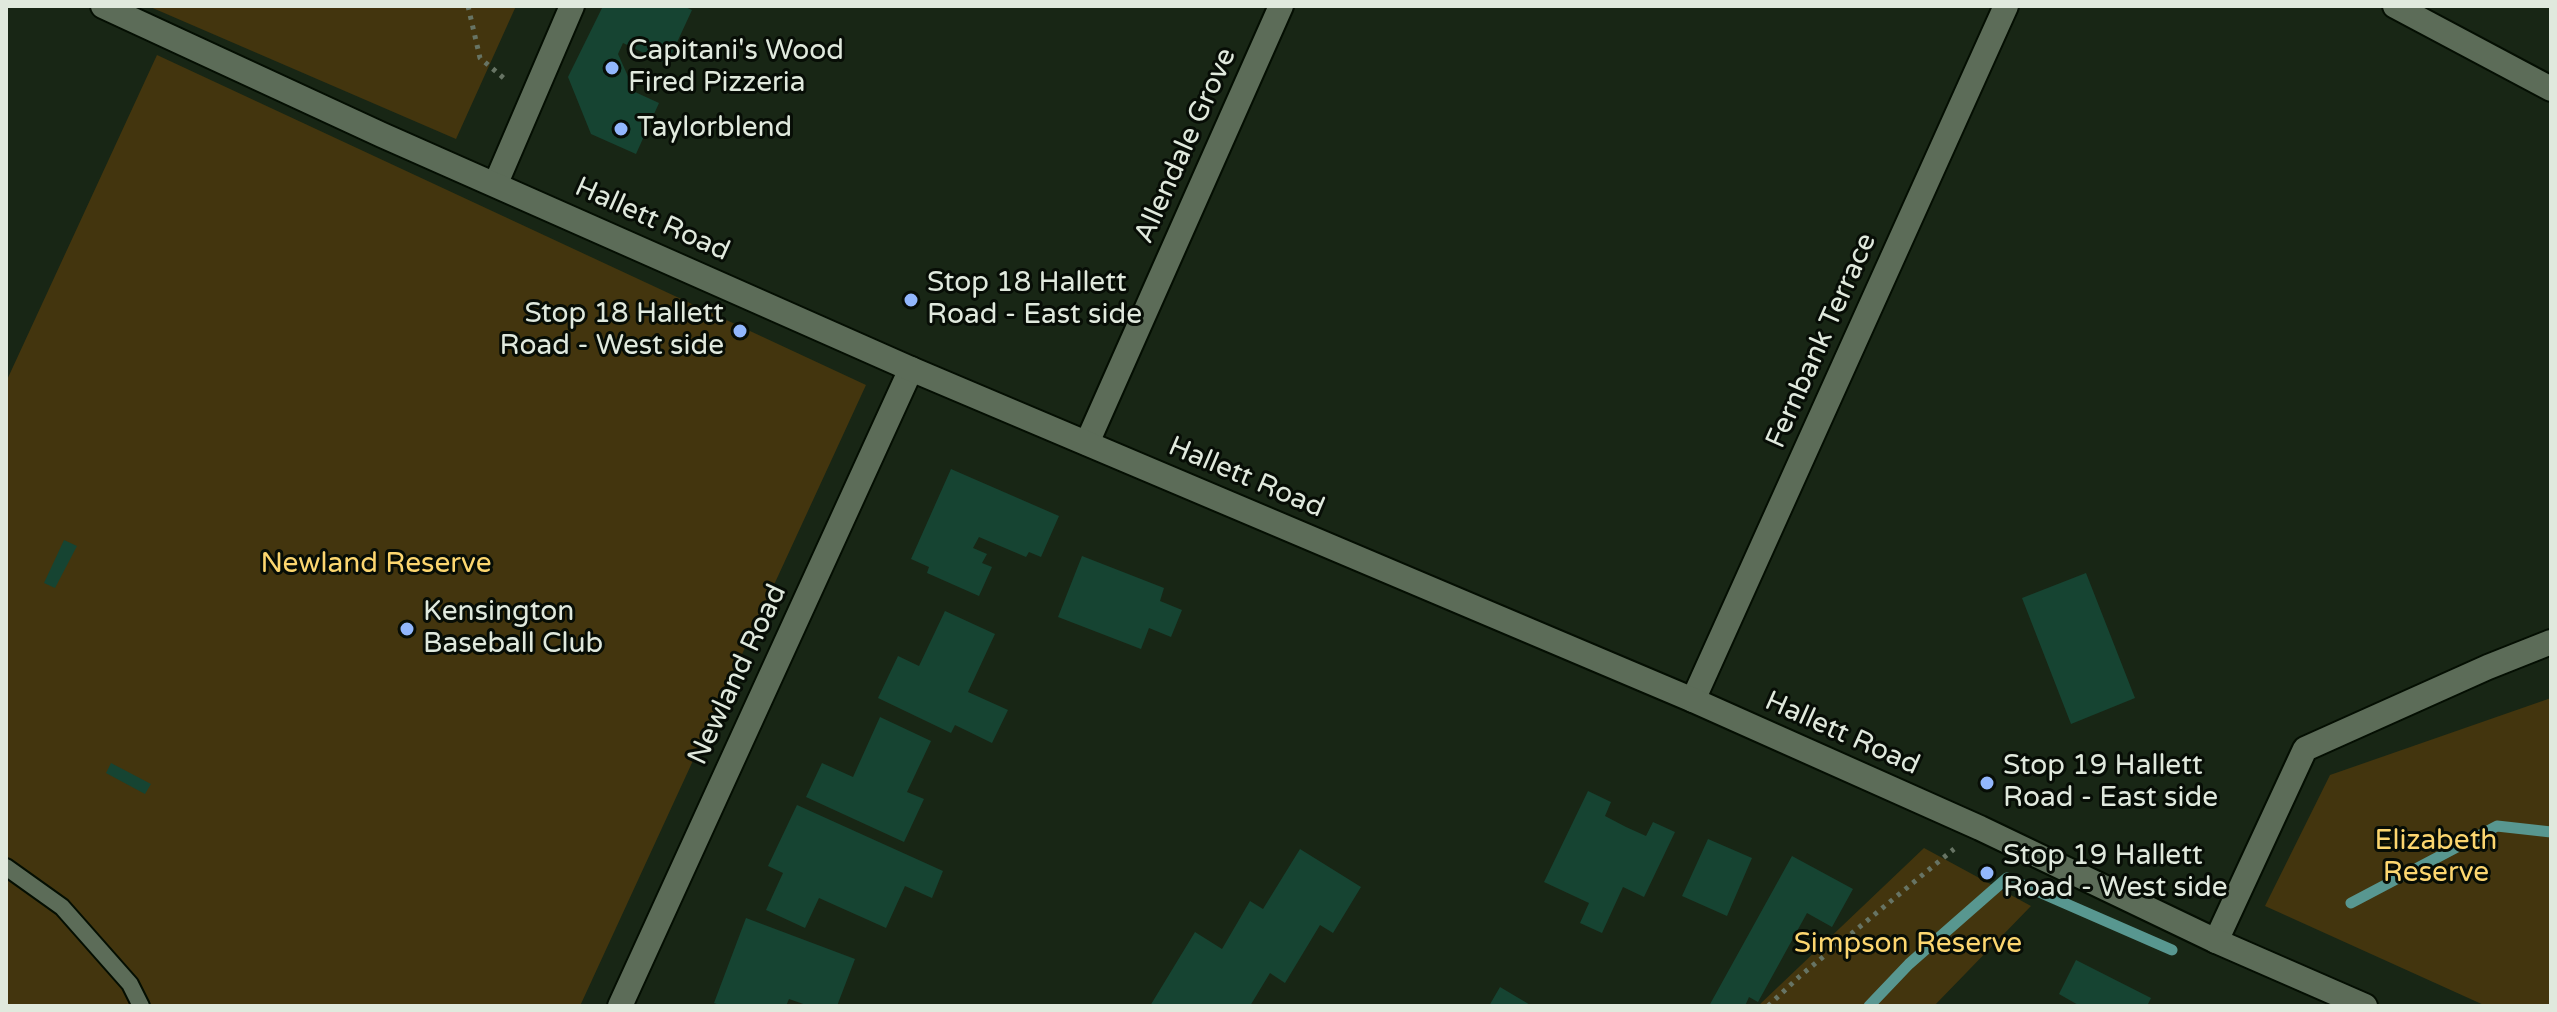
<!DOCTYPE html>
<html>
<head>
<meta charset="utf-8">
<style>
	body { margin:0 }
	#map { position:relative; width:2557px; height:1012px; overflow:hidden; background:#182615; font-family:"Varela Round",sans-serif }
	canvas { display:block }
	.frame { position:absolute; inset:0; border:8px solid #e0e9dd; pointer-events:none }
</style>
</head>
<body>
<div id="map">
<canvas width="2557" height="1012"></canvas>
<div class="frame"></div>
</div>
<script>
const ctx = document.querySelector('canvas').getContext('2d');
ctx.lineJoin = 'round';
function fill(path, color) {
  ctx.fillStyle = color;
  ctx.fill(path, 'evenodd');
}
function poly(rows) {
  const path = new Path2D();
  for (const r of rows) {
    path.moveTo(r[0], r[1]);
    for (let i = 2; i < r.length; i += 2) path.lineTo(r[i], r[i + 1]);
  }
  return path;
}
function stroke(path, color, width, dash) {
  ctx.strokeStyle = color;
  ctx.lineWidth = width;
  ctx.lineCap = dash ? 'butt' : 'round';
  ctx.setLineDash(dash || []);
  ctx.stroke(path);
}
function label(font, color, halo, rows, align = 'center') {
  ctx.font = font + ' "Varela Round",sans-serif';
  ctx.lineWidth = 6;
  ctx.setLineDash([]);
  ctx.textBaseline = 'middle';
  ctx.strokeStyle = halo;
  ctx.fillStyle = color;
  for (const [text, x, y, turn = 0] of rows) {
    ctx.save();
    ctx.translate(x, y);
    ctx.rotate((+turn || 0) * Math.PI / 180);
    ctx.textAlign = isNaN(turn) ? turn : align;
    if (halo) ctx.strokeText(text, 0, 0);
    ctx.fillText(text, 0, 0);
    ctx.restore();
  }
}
const green = poly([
	[148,6,516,6,456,139],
	[157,55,866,385,580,1006,6,1006,6,382],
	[2551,698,2551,1006,2486,1006,2265,906,2330,775],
	[1924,848,2031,906,1934,1006,1758,1006]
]);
const stream = poly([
	[2351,903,2497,826,2551,832],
	[1869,1006,1909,964,2007,878,2172,950]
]);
const building = poly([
	[603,6,683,6,692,10,667,64,623,43,618,54,635,92,659,103,636,154,591,134,568,77],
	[951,469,1059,516,1041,557,1029,552,1026,557,979,537,973,548,987,554,982,563,992,567,979,596,927,573,929,567,911,559],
	[64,540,77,546,55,588,44,583],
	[1082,556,1164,588,1160,601,1182,610,1171,637,1149,628,1141,649,1058,617],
	[2086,573,2135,698,2071,724,2022,598],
	[945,611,995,634,968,692,1008,710,992,743,955,725,951,733,878,698,898,656,919,666],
	[880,717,931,741,907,792,924,799,904,842,806,797,822,763,853,777],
	[111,763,151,784,145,794,106,773],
	[1588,791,1611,802,1605,816,1626,827,1646,836,1653,822,1675,832,1644,897,1623,887,1602,933,1580,923,1589,903,1544,882],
	[797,805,943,871,932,898,905,886,886,928,819,898,805,928,766,910,783,873,768,866],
	[1708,839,1752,858,1727,916,1682,896],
	[1300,849,1361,887,1333,933,1320,925,1285,983,1270,973,1250,1006,1150,1006,1195,932,1222,949,1250,901,1263,909],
	[1792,856,1853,889,1832,927,1807,913,1758,1002,1749,997,1745,1006,1709,1006],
	[746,918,855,959,837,1006,809,1006,789,999,786,1006,722,1006,714,1003],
	[2076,960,2151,998,2147,1006,2080,1006,2059,994],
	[1500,987,1532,1006,1489,1006]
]);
const path = poly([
	[468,6,480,58,506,80],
	[1768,1006,1800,976,1954,849]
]);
const lane = poly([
	[6,867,62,907,130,984,141,1006]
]);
const street = poly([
	[2395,6,2551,89],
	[496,183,572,6],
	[1087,443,1281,6],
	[1693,700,2006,6],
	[2216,941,2305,749,2488,667,2551,642],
	[620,1006,911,369]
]);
const secondary = poly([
	[103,6,382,135,911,369,1693,700,1980,828,2216,941,2365,1006]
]);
const markers = [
	[612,68,8,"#92b7fd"],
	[621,129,8,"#92b7fd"],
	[911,300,8,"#92b7fd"],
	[740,331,8,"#92b7fd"],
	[407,629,8,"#92b7fd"],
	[1987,783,8,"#92b7fd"],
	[1987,873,8,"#92b7fd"]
];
const poiNames = [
	["Capitani's Wood",628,52],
	["Fired Pizzeria",628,84],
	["Taylorblend",637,129],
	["Stop 18 Hallett",927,284],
	["Road - East side",927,316],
	["Stop 18 Hallett",724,315,"right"],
	["Road - West side",724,347,"right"],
	["Kensington",423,613],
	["Baseball Club",423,645],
	["Stop 19 Hallett",2003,767],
	["Road - East side",2003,799],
	["Stop 19 Hallett",2003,857],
	["Road - West side",2003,889]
];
const streetNames = [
	["Allendale Grove",1186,146,-66],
	["Hallett Road",652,220,24],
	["Fernbank Terrace",1822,341,-66],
	["Hallett Road",1246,478,23],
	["Newland Road",738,675,-65],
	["Hallett Road",1842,734,24]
];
const parkNames = [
	["Newland Reserve",376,565],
	["Elizabeth",2436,842],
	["Reserve",2436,874],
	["Simpson Reserve",1908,945]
];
fill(green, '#43350e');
stroke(stream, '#589790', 11);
fill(building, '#164432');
stroke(lane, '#040e02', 20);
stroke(street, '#040e02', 28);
stroke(secondary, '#040e02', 28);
stroke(path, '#677464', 5, [4, 6]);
stroke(lane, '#5c6c58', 16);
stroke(street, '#5c6c58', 24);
stroke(secondary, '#5c6c58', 24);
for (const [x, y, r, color] of markers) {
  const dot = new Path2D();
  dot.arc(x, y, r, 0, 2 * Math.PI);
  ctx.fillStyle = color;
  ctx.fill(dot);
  stroke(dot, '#070d06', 3);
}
label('28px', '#e0e9dd', '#070d06', poiNames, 'left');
label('28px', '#e0e9dd', '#070d06', streetNames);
label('28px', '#fcd66f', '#070d06', parkNames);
</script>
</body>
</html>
